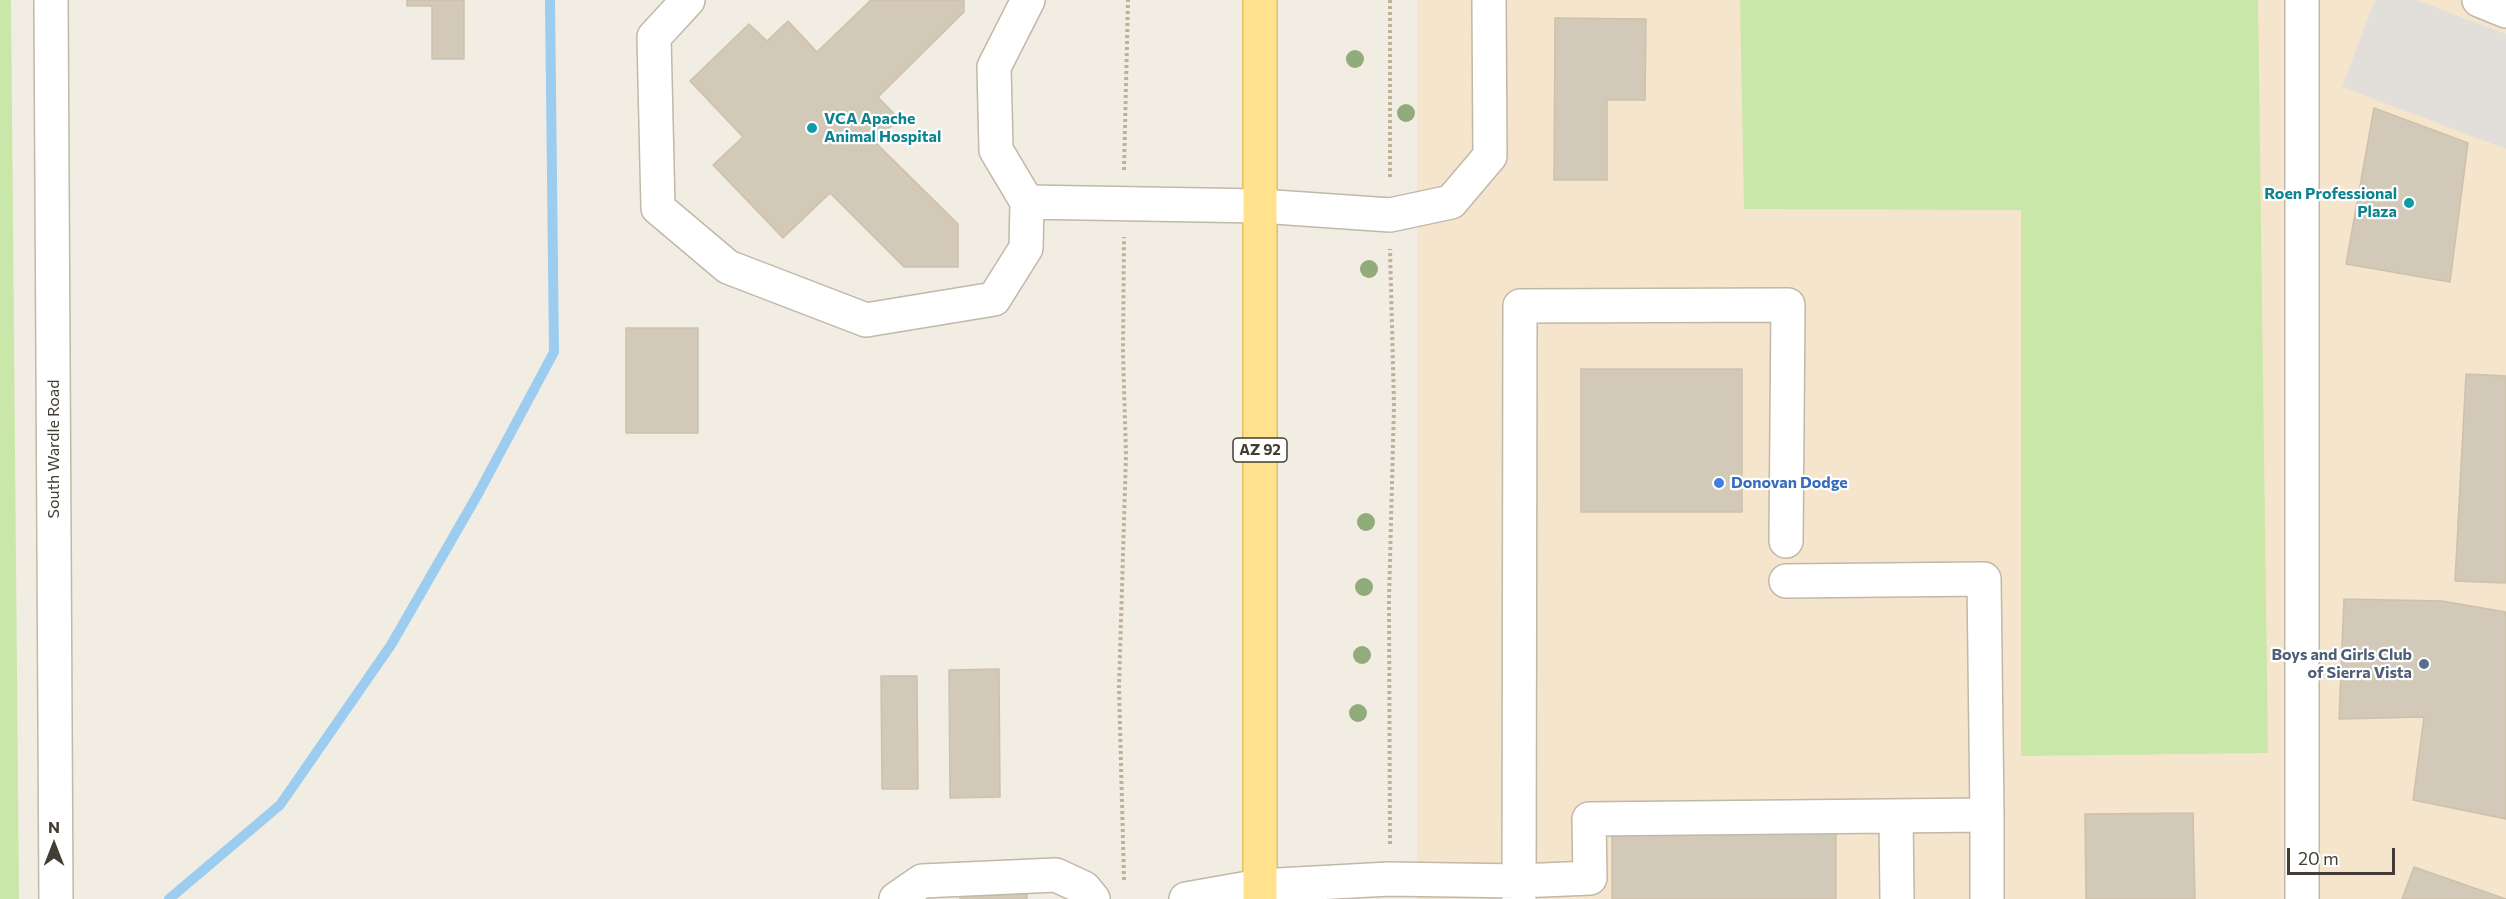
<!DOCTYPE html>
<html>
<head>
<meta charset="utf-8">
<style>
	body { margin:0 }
	#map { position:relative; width:2506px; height:899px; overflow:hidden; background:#f2ede2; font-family:Commissioner,sans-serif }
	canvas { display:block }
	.north { position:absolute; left:24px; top:815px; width:60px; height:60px; -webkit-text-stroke:4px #fff; paint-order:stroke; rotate:0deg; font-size:16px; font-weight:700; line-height:24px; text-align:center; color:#433d33 }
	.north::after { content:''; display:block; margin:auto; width:21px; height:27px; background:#433d33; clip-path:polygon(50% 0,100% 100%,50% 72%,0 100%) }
	.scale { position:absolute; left:2287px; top:848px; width:108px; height:27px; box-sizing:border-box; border:3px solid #433d33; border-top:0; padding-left:8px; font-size:18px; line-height:21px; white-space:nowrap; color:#433d33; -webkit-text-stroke:4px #fff; paint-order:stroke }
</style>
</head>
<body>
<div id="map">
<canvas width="2506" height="899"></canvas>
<div class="north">N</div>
<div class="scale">20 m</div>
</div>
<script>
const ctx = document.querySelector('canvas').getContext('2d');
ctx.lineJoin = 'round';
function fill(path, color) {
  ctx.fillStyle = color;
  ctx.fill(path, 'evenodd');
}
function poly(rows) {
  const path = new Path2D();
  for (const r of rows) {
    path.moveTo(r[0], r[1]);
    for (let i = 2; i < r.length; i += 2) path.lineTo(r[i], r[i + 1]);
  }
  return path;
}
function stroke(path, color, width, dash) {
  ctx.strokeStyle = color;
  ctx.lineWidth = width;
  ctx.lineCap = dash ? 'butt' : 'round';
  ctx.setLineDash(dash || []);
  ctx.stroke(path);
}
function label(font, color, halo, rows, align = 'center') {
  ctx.font = font + ' Commissioner,sans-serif';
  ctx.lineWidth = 4.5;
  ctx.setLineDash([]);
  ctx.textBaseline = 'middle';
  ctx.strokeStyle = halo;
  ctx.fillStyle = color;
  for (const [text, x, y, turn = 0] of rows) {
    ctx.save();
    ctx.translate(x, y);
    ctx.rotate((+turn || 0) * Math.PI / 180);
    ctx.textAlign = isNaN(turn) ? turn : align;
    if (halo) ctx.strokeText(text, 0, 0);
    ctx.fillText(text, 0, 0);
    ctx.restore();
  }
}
const commercial = poly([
	[1417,0,2506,0,2506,899,1417,899]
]);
const green = poly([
	[0,0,11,0,19,899,0,899],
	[1740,0,2258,0,2268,753,2021,756,2021,210,1744,209]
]);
const parking = poly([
	[2375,0,2416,0,2506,34,2506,149,2342,87]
]);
const stream = poly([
	[169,899,280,805,391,645,478,494,554,352,550,0]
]);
const building = poly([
	[407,0,464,0,464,59,432,59,432,6,407,6,407,0],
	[871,0,964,0,964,12,878,97,899,119,875,142,958,224,958,267,904,267,830,193,783,238,713,165,743,137,690,81,749,24,767,41,788,21,817,52,871,0],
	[1555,18,1646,19,1645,100,1607,100,1607,180,1554,180,1555,18],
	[2374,108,2468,143,2450,282,2346,264,2374,108],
	[626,328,698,328,698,433,626,433,626,328],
	[1581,369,1742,369,1742,512,1581,512,1581,369],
	[2466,374,2506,376,2506,583,2455,581,2466,374],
	[2344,599,2442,601,2506,612,2506,819,2413,800,2424,717,2339,719,2344,599],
	[999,669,1000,797,950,798,949,670,999,669],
	[881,676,917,676,918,789,882,789,881,676],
	[2193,813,2195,899,2086,899,2085,814,2193,813],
	[1836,825,1836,899,1612,899,1612,826,1836,825],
	[2414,867,2506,899,2402,899,2414,867],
	[1027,889,1027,899,960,899,960,890,1027,889]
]);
const path = poly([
	[1390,0,1390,178],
	[1124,170,1128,0],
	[1390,844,1389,600,1394,405,1390,249],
	[1124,880,1119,687,1126,455,1123,353,1124,237]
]);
const minor = poly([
	[51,0,56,899],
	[688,0,654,37,658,208,728,267,866,320,994,299,1026,248,1027,202],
	[1028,0,994,67,996,150,1027,202,1260,206,1390,215,1451,202,1490,156,1489,0],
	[2302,0,2302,899],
	[2479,0,2506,11],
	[1786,581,1984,579,1987,815],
	[1896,816,1897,899],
	[896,899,922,881,1056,875,1084,888,1093,899],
	[1186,899,1260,886,1389,879,1519,881,1590,878,1589,819,1987,815,1987,899],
	[1519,899,1520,306,1788,305,1786,541]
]);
const major = poly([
	[1260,0,1260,899]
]);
const trees = [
	[1355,59],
	[1406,113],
	[1369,269],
	[1366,522],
	[1364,587],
	[1362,655],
	[1358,713]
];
const markers = [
	[812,128,6,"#0f9aa8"],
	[2409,203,6,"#0f9aa8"],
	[1719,483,6,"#3f7fe0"],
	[2424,664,6,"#5c6f8a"]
];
const shields = [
	[1260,450,54]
];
const shieldNames = [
	["AZ 92",1260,450]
];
const cultureNames = [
	["VCA Apache",824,119],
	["Animal Hospital",824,137],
	["Roen Professional",2397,194,"right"],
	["Plaza",2397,212,"right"]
];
const streetNames = [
	["South Wardle Road",54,449,-90]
];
const shopNames = [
	["Donovan Dodge",1731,483]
];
const serviceNames = [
	["Boys and Girls Club",2412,655],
	["of Sierra Vista",2412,673]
];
fill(commercial, '#f5e5cc');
fill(green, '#cae7aa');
fill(parking, '#e2dfdb');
stroke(stream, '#9ccdf1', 10);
fill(building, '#d3c9b8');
stroke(building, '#cec1ab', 1.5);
stroke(minor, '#c0b8a8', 36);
stroke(major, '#e5bf5d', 36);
stroke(path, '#bfb196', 4, [3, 3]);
stroke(minor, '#fff', 33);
stroke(major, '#ffe18e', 33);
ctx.fillStyle = '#91ab7b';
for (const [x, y] of trees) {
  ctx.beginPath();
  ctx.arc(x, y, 9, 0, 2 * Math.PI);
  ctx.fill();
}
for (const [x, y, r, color] of markers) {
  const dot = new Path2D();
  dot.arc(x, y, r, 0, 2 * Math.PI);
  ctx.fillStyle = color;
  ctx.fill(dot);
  stroke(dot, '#fff', 2);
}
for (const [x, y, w] of shields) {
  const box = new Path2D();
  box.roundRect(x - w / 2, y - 12, w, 24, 4.5);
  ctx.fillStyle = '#fff';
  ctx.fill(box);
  stroke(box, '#433d33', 1.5);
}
label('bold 15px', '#433d33', null, shieldNames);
label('bold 16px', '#0d838f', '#fff', cultureNames, 'left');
label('16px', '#433d33', '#fff', streetNames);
label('bold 16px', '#366cbe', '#fff', shopNames, 'left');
label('bold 16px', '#4e5e75', '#fff', serviceNames, 'right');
</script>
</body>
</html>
